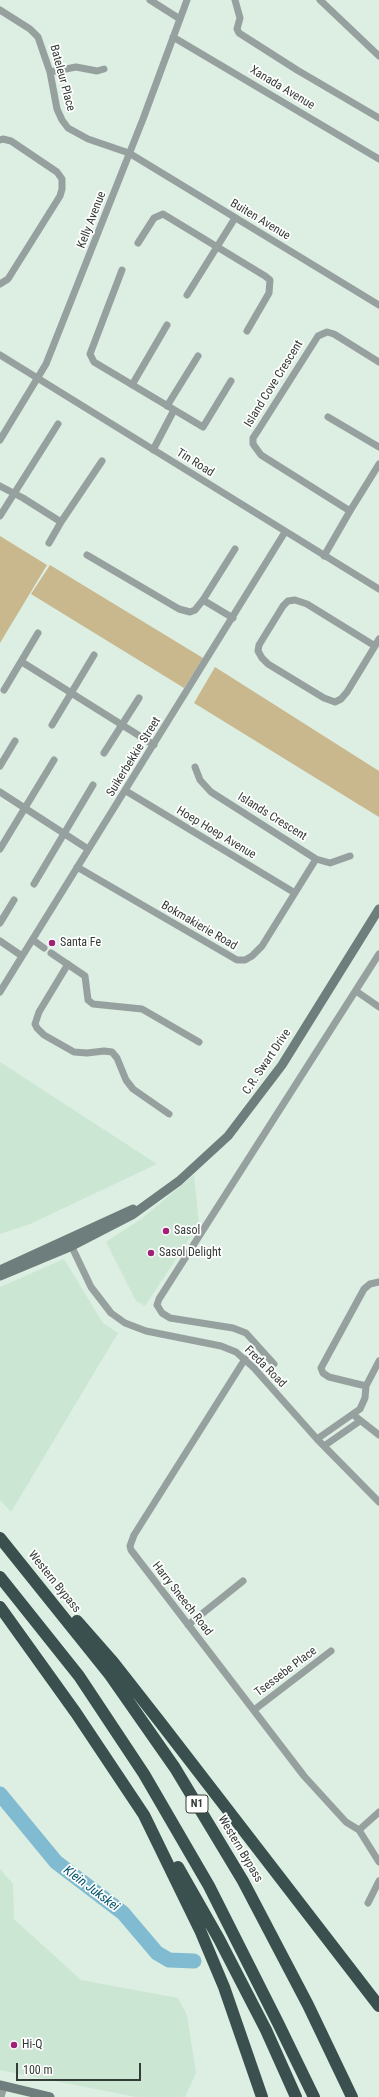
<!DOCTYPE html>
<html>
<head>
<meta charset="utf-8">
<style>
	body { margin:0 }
	#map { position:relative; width:379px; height:2097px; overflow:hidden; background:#dcefe2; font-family:"Roboto Condensed",sans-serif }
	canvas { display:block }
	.scale { position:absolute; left:16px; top:2063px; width:125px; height:18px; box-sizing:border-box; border:2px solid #343c37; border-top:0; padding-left:5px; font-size:12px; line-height:14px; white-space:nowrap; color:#343c37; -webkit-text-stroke:3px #fff; paint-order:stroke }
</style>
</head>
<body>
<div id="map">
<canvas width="379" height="2097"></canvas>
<div class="scale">100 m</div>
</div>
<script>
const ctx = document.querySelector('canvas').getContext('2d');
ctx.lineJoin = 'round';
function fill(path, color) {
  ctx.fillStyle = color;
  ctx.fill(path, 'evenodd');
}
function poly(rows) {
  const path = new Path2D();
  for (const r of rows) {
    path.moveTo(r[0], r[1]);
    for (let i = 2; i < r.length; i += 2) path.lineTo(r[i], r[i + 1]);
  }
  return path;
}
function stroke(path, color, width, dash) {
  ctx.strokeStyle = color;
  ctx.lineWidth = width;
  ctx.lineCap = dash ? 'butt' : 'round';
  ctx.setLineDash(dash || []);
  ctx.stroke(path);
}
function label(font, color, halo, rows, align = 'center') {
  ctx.font = font + ' "Roboto Condensed",sans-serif';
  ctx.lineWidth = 3.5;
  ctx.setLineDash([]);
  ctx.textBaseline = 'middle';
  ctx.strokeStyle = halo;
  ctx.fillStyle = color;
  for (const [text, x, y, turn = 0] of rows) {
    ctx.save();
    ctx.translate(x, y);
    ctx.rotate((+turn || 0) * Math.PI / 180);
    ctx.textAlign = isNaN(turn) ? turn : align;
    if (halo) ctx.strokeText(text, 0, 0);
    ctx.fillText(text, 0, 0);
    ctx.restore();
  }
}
const built = poly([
	[0,1062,157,1164,30,1224,0,1234],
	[194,1175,199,1224,145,1306,136,1301,106,1242,141,1219],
	[64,1259,103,1323,118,1333,11,1512,0,1500,0,1287],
	[0,1869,13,1884,14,1919,81,1980,178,1998,187,2015,196,2073,185,2097,136,2097,0,2070]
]);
const green = poly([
	[0,536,47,565,0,643],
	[50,565,203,658,184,688,31,594],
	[215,667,379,771,379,817,194,703]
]);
const river = poly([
	[0,1794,56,1862,123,1913,157,1953,169,1960,194,1961]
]);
const street = poly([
	[150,0,180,19],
	[235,0,240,18,237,29,239,33,297,70,379,118],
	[320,0,379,56],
	[0,10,30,29,38,37,50,72,57,109,62,120,68,128,88,139,129,153,379,305],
	[173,37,379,159],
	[50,72,76,67,97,71,104,69],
	[0,140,3,139,11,141,57,172,62,179,62,189,60,196,8,279,0,284],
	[138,243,154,218,163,214,265,276,270,280,269,293,247,331],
	[122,270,90,354,94,362,203,427,231,381],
	[187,295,235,218],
	[0,355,379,589],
	[379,362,334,334,327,332,318,336,259,429,253,438,253,444,261,455,350,511,379,464],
	[132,385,167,325],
	[167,406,198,356],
	[328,417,379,447],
	[0,440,46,364,143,119,187,0],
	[153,450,174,410],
	[0,486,23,498,61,522,102,461],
	[0,516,58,424],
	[49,543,61,522],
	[87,555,179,609,190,612,195,610,203,600,235,549],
	[324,556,350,511],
	[203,600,233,618],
	[375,646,307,604,295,600,288,601,283,606,259,645,258,651,262,658,268,664,324,698,335,702,341,699,347,692,375,646,379,639],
	[22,662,154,745],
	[4,690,38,633],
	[52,725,94,655],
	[104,753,139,698],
	[0,766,15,741],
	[195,767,200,780,211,792,316,859,330,863,350,856],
	[126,791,295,893],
	[0,792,88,849],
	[0,849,54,760],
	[77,867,237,960,245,960,252,956,262,946,316,859],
	[34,884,93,785],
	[0,923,14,900],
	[33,940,44,948],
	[0,941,22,956],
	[51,953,85,976,88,1000,93,1004,142,1009,199,1042],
	[68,964,39,1012,35,1024,37,1028,44,1035,74,1052,87,1053,104,1051,112,1052,117,1058,126,1080,133,1089,169,1114],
	[356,991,379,1007],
	[0,992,285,532],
	[70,1243,91,1287,111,1313,125,1323,146,1331,221,1346,236,1352,254,1368,317,1439,379,1502],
	[245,1359,134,1535,130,1546,131,1550,304,1776,346,1822,359,1830],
	[274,1364,246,1333,233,1328,170,1318,162,1313,157,1305,159,1299,379,954],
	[366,1386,329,1377,323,1373,321,1368,364,1289,370,1284,379,1282],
	[356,1417,379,1435],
	[317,1439,360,1409,365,1398,366,1386,379,1361],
	[324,1446,360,1421],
	[188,1625,243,1581],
	[254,1710,331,1651],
	[359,1830,379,1862],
	[359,1830,379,1812],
	[368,1903,379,1881],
	[1,2097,4,2086]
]);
const secondary = poly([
	[0,1270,133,1209],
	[0,1276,72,1246,132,1215,179,1181,228,1136,282,1065,379,909],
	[0,2085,50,2097]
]);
const highway = poly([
	[0,1538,110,1675,175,1768,243,1881,308,2005,352,2097],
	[0,1577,79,1676,144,1774,209,1886,278,2023,314,2097],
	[0,1607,76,1713,144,1815,200,1930,224,1987,262,2097],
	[77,1621,113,1662,160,1722,379,2006],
	[178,1867,219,1939,266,2030,296,2097]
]);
const markers = [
	[52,943,4,"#a02276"],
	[166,1231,4,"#a02276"],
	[151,1253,4,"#a02276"],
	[14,2045,4,"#a02276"]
];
const shields = [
	[197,1804,22]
];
const shieldNames = [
	["N1",197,1804]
];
const streetNames = [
	["Bateleur Place",62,78,75],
	["Xanada Avenue",282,88,31],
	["Kelly Avenue",92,220,-69],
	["Buiten Avenue",260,220,31],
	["Island Cove Crescent",274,384,-58],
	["Tin Road",195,463,32],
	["Suikerbekkie Street",134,757,-58],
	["Islands Crescent",272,817,32],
	["Hoep Hoep Avenue",216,833,31],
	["Bokmakierie Road",199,926,30],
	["C.R. Swart Drive",267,1062,-56],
	["Freda Road",265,1367,45],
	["Western Bypass",54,1582,51],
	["Harry Sneech Road",182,1599,52],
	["Tsessebe Place",286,1672,-37],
	["Western Bypass",240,1849,59]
];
const poiNames = [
	["Santa Fe",60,943],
	["Sasol",174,1231],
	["Sasol Delight",159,1253],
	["Hi-Q",22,2045]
];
const waterNames = [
	["Klein Jukskei",91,1889,37]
];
fill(built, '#cce6d4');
fill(green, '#c9b78e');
stroke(river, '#81bbd1', 15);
stroke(street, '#96a19f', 7);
stroke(secondary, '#6e7e7c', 9);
stroke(highway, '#3a504e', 12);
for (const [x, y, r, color] of markers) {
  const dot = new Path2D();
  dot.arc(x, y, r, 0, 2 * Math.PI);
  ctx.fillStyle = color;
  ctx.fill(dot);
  stroke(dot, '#fff', 1.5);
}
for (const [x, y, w] of shields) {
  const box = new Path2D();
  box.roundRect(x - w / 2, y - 9, w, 18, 3);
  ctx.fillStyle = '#fff';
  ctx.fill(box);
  stroke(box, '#343c37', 1);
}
label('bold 11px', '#343c37', null, shieldNames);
label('12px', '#343c37', '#fff', streetNames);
label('12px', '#343c37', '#fff', poiNames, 'left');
label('italic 13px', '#00546a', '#fff', waterNames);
</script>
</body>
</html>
